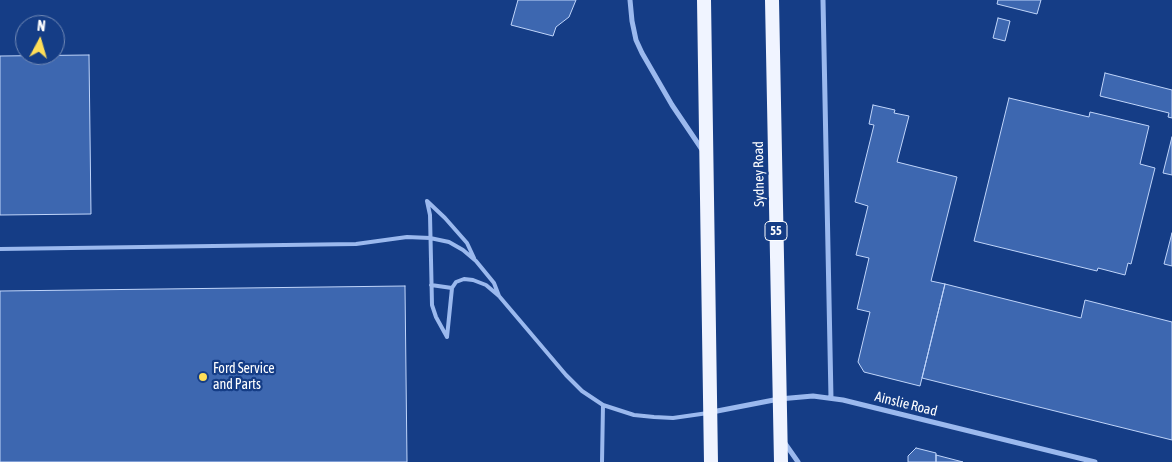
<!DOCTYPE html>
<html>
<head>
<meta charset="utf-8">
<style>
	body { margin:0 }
	#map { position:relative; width:1172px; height:462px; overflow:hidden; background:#153d86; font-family:"Asap Condensed",sans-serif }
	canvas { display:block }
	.north { position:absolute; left:15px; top:15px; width:50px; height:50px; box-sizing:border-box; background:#153d86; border:1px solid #738bb6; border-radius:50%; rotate:6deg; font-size:14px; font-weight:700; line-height:20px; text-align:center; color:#fff }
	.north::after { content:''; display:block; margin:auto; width:18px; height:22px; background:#ffde58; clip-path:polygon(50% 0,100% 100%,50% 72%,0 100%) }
</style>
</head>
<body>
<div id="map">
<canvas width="1172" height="462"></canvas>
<div class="north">N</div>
</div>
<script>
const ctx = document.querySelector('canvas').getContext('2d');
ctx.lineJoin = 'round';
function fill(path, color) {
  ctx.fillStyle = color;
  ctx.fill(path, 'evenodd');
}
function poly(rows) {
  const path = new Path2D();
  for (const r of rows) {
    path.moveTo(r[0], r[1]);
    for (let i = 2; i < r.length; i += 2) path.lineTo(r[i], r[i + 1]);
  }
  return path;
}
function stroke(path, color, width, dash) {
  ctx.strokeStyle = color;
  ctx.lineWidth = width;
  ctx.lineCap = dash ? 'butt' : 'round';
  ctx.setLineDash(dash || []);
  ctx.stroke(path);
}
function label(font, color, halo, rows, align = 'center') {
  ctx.font = font + ' "Asap Condensed",sans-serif';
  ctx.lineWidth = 4.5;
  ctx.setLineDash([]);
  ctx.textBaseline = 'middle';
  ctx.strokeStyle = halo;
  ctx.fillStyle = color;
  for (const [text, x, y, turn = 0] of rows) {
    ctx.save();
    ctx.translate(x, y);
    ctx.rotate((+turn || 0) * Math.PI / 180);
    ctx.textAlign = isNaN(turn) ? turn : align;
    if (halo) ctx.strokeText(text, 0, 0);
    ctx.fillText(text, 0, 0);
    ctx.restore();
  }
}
const building = poly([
	[518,0,576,0,569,17,556,27,553,36,511,25,518,0],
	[998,0,1041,0,1037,14,997,4,998,0],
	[998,18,1010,21,1005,41,993,38,998,18],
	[89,55,91,214,0,215,0,56,89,55],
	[1105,73,1172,90,1172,118,1168,117,1169,113,1100,96,1105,73],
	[1009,98,1089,117,1090,112,1149,126,1140,164,1155,168,1131,264,1128,263,1125,275,1098,268,1097,271,974,241,1009,98],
	[873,105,895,110,894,113,909,116,897,162,957,177,931,281,945,284,920,386,864,372,858,362,870,312,857,309,869,258,856,255,868,206,855,202,874,125,869,124,873,105],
	[1172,137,1172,175,1163,173,1172,137],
	[1172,233,1172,266,1164,264,1172,233],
	[945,284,1081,318,1085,300,1172,322,1172,440,922,378,945,284],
	[405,286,407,462,0,462,0,291,405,286],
	[916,448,936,453,936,462,908,462,908,456,916,448],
	[936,455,963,462,936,462,936,455]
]);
const service = poly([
	[427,201,430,215,432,305,436,317,447,337],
	[427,201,445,218,467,243,474,258],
	[0,249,356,244,407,237,430,238,449,242,463,250,476,261,494,283,499,296],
	[431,285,452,288],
	[447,337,452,288,456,282,464,279,473,280,486,285,499,296,566,375,582,391,603,405,634,415,654,417,673,418,708,413],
	[602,462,603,405]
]);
const minor = poly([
	[630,0,632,21,636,40,642,53,672,105,703,151],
	[823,0,831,398],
	[712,412,779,399,813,396,843,400,1095,462],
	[784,442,798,462]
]);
const trunk = poly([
	[704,0,711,462],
	[772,0,781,462]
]);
const markers = [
	[203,377,5,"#ffde58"]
];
const shields = [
	[776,231,22]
];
const shieldNames = [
	["55",776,231]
];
const streetNames = [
	["Sydney Road",759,174,-91],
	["Ainslie Road",906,404,14]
];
const poiNames = [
	["Ford Service",213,369],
	["and Parts",213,385]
];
fill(building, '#3d67b0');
stroke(building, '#c0d5fa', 1);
stroke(service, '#9bb9ee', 4);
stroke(minor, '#9bb9ee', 5);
stroke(trunk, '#f0f4ff', 14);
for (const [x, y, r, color] of markers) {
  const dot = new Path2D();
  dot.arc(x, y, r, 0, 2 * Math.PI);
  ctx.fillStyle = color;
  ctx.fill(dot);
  stroke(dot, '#153d86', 2);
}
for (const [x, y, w] of shields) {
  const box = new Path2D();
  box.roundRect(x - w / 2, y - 9.5, w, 19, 4);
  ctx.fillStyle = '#153d86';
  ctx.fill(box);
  stroke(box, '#fff', 1);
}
label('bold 12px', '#fff', null, shieldNames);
label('14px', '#fff', '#153d86', streetNames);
label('14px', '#fff', '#153d86', poiNames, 'left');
</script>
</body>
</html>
